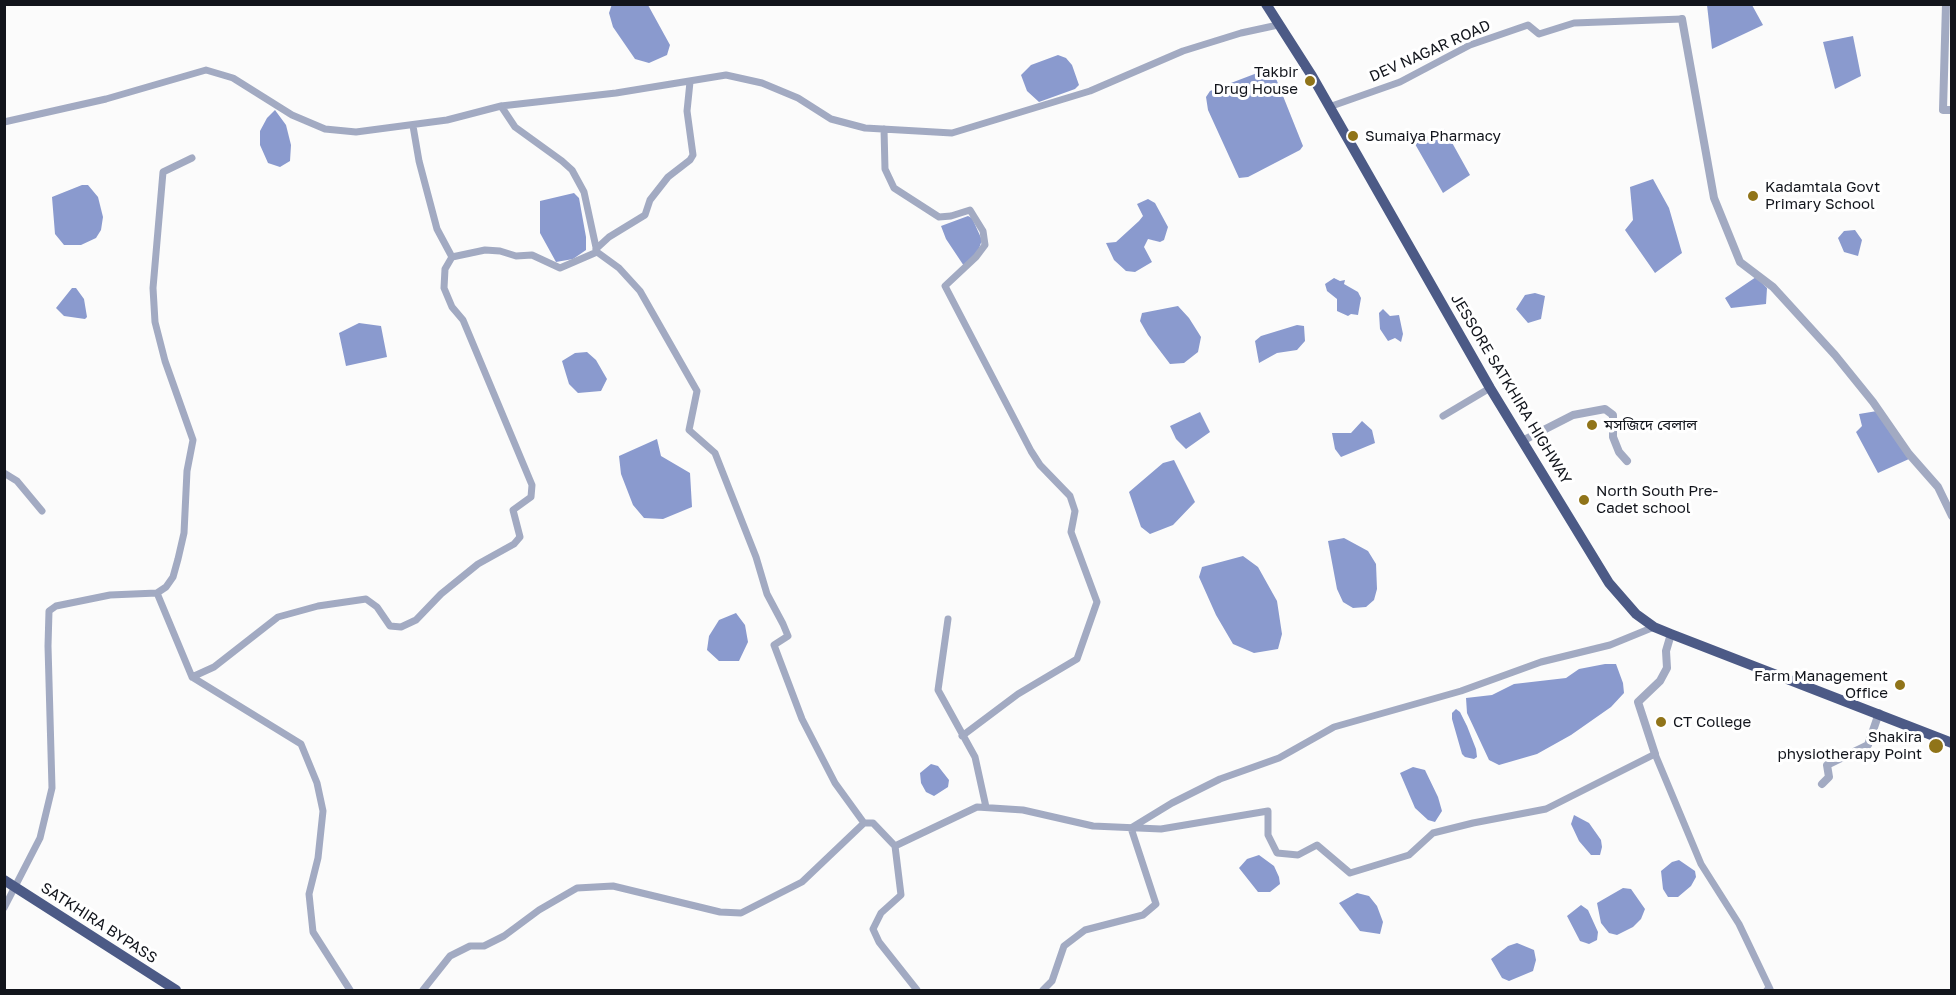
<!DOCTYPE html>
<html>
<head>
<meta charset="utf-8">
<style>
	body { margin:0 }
	#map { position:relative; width:1956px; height:995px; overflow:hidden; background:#fbfbfb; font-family:"Golos Text",sans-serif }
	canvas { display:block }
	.frame { position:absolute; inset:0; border:6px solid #12151c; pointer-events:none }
</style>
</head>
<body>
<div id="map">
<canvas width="1956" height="995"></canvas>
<div class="frame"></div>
</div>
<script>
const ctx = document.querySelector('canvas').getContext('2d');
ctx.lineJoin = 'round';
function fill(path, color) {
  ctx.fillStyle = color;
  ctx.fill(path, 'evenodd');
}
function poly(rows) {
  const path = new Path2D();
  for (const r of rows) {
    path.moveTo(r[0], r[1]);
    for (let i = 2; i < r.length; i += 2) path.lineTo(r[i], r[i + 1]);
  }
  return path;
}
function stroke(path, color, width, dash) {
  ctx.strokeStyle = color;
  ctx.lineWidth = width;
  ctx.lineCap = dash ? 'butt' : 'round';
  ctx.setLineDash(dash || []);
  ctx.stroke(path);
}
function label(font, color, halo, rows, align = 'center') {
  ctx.font = font + ' "Golos Text","Noto Sans Bengali",sans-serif';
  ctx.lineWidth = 6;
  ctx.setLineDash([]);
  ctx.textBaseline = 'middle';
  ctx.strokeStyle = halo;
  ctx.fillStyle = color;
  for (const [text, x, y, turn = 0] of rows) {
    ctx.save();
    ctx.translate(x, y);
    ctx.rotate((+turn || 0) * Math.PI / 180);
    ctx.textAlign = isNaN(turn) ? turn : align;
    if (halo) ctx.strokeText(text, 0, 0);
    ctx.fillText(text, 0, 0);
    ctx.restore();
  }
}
const water = poly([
	[612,4,648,5,670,45,667,55,649,63,635,59,613,27,609,13],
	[1707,5,1752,5,1763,25,1712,49],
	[1853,36,1861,76,1835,89,1823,42],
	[1058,55,1066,58,1072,65,1079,85,1075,89,1039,102,1027,91,1021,75,1031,65],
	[1265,70,1275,76,1303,146,1300,150,1248,177,1239,178,1208,110,1206,97,1210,91],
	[275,110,286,125,291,145,290,161,280,167,268,163,260,145,260,131,267,118],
	[1441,128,1445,130,1470,175,1443,193,1415,144],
	[1653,179,1669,208,1682,253,1655,273,1625,230,1633,220,1630,187],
	[82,185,88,185,98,197,103,217,101,230,96,238,81,245,64,245,55,234,52,197],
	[574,193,579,198,586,237,586,250,573,259,556,262,540,233,540,201],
	[1148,199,1155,203,1168,227,1164,240,1160,242,1148,239,1144,247,1152,262,1135,272,1126,271,1114,260,1106,243,1116,242,1139,221,1143,216,1137,204],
	[968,216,972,218,982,240,977,254,964,266,946,239,941,226],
	[1855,230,1862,240,1858,256,1844,252,1838,238,1844,231],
	[1756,277,1767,288,1766,304,1731,308,1725,298],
	[1334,278,1340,281,1345,280,1344,284,1358,292,1361,298,1358,315,1351,314,1348,316,1337,311,1337,299,1327,291,1325,284],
	[72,288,76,288,84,299,87,317,85,319,64,316,56,308],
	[1535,293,1545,296,1541,319,1528,323,1516,309,1525,295],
	[1178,306,1189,318,1201,337,1198,352,1184,363,1170,364,1148,335,1140,321,1142,313],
	[1383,309,1390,316,1399,315,1403,334,1401,342,1395,338,1388,341,1380,329,1379,313],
	[359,323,381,326,387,357,346,366,339,333],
	[1297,325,1304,326,1305,341,1297,350,1277,353,1259,363,1255,341,1261,336],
	[587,352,596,360,607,379,601,391,578,393,569,384,562,361,575,353],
	[1877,411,1909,459,1878,473,1856,432,1862,426,1859,414],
	[1200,412,1210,432,1186,449,1176,439,1170,426],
	[1362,421,1372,430,1375,443,1341,457,1335,449,1332,433,1351,433],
	[657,439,661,456,690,473,692,507,663,519,644,518,633,505,621,474,619,456],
	[1174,460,1195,502,1173,525,1150,534,1141,527,1129,492,1163,463],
	[1344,538,1368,551,1376,564,1377,589,1374,600,1366,607,1353,608,1343,602,1337,589,1328,541],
	[1243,556,1258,567,1277,601,1282,634,1278,649,1254,653,1233,644,1216,615,1199,577,1202,567],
	[736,613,745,625,748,642,739,661,719,661,707,650,709,636,719,620],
	[1605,664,1616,664,1623,683,1624,693,1611,707,1571,735,1537,754,1499,765,1489,760,1467,713,1466,698,1492,695,1514,684,1566,678,1579,669],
	[1456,709,1460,712,1467,726,1476,749,1477,757,1474,759,1465,757,1462,754,1452,719,1452,713],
	[931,764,938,766,949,780,948,787,934,796,926,792,921,783,920,773],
	[1413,767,1425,770,1438,797,1442,811,1435,822,1428,820,1415,808,1400,773],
	[1574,815,1589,823,1601,840,1602,847,1600,855,1591,855,1579,841,1571,824],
	[1259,855,1274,866,1279,877,1280,884,1270,892,1258,892,1239,868,1247,859],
	[1679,860,1695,871,1696,877,1691,886,1678,897,1668,897,1663,889,1661,871,1672,862],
	[1623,888,1631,889,1645,909,1641,919,1633,927,1617,935,1609,933,1601,923,1597,903],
	[1357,893,1369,896,1377,906,1383,922,1380,934,1360,931,1339,903],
	[1581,905,1588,910,1598,932,1597,940,1589,944,1580,941,1567,916],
	[1517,943,1534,950,1536,960,1533,971,1509,981,1502,978,1491,959,1508,946]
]);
const minor = poly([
	[1329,107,1400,82,1470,45,1528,25,1539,34,1574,23,1682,19],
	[4,122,106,99,206,70,233,78,292,115,325,129,356,132,447,120,501,106,616,93,726,75,762,83,798,98,831,119,865,128,952,133,1090,91,1183,51,1241,33,1278,25],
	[884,129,885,169,894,188,939,217,951,216,970,210,983,231,985,245,976,257,945,286,1031,451,1040,465,1070,496,1075,511,1071,532,1097,602,1077,659,1018,694,962,736],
	[596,249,609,237,645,215,650,200,668,177,690,160,693,155,687,111,690,82],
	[452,257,485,250,500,251,516,256,532,255,560,268,597,252,584,192,572,170,562,161,515,127,501,106],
	[1443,416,1490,388],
	[4,473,17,481,42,511],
	[157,593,192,677,301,744,317,783,323,811,318,858,309,894,313,932,350,990],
	[948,619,938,690,975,757,986,807],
	[192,677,214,667,278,617,318,606,366,599,377,607,390,626,401,627,416,620,441,594,478,564,514,544,520,537,513,510,531,497,532,485,463,320,452,307,444,288,445,269,452,257,437,229,419,161,413,126],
	[864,823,873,823,895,846,977,807,1023,810,1093,826,1161,829,1268,811,1268,835,1277,853,1298,855,1317,845,1350,873,1409,855,1433,833,1473,823,1546,809,1655,754,1701,864,1739,924,1770,989,1767,990],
	[895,846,901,895,881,913,873,929,879,942,917,990],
	[4,908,40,838,52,788,48,646,49,611,56,606,110,595,157,593,166,587,173,577,178,559,184,533,187,471,193,440,165,361,155,322,153,288,163,172,192,158],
	[423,990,450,956,470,946,484,946,504,936,539,910,577,888,613,886,720,912,741,913,802,882,864,823,835,783,802,719,774,645,788,636,783,624,767,594,756,557,715,453,689,430,697,391,640,291,619,268,597,252],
	[1043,990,1052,981,1064,946,1085,930,1143,915,1156,904,1131,828,1172,803,1220,779,1279,758,1334,727,1461,691,1541,662,1610,645,1654,627]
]);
const tertiary = poly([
	[1946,4,1943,110,1952,110],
	[1682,19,1714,198,1740,262,1773,287,1835,355,1873,402,1909,454,1938,487,1952,516],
	[1524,440,1573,415,1605,409,1613,415,1613,437,1619,452,1627,461],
	[1655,754,1638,702,1660,681,1667,668,1666,651,1671,634],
	[1822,784,1829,777,1827,765,1868,745,1879,713]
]);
const trunk = poly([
	[1266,4,1312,76,1490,388,1609,583,1636,614,1654,627,1671,634,1952,743],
	[4,880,176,990]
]);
const markers = [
	[1310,81,6,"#907419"],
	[1353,136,6,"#907419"],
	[1753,196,6,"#907419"],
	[1592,425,6,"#907419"],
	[1584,500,6,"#907419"],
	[1900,685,6,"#907419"],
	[1661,722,6,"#907419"],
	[1936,746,8,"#907419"]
];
const streetNames = [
	["DEV NAGAR ROAD",1430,51,-24],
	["JESSORE SATKHIRA HIGHWAY",1511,389,59],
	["SATKHIRA BYPASS",99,923,33]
];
const poiNames = [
	["Takbir",1298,72,"right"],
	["Drug House",1298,89,"right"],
	["Sumaiya Pharmacy",1365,136],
	["Kadamtala Govt",1765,187],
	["Primary School",1765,204],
	["মসজিদে বেলাল",1604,425],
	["North South Pre-",1596,491],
	["Cadet school",1596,508],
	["Farm Management",1888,676,"right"],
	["Office",1888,693,"right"],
	["CT College",1673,722],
	["Shakira",1922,737,"right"],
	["physiotherapy Point",1922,754,"right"]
];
fill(water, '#8a9ace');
stroke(minor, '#a2aac2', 7);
stroke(tertiary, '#a2aac2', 8);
stroke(trunk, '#4c5a86', 10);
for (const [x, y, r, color] of markers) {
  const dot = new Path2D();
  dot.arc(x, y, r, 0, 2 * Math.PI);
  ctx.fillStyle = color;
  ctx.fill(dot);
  stroke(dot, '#fff', 2);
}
label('15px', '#12151c', '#fff', streetNames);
label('15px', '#12151c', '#fff', poiNames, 'left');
</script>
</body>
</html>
